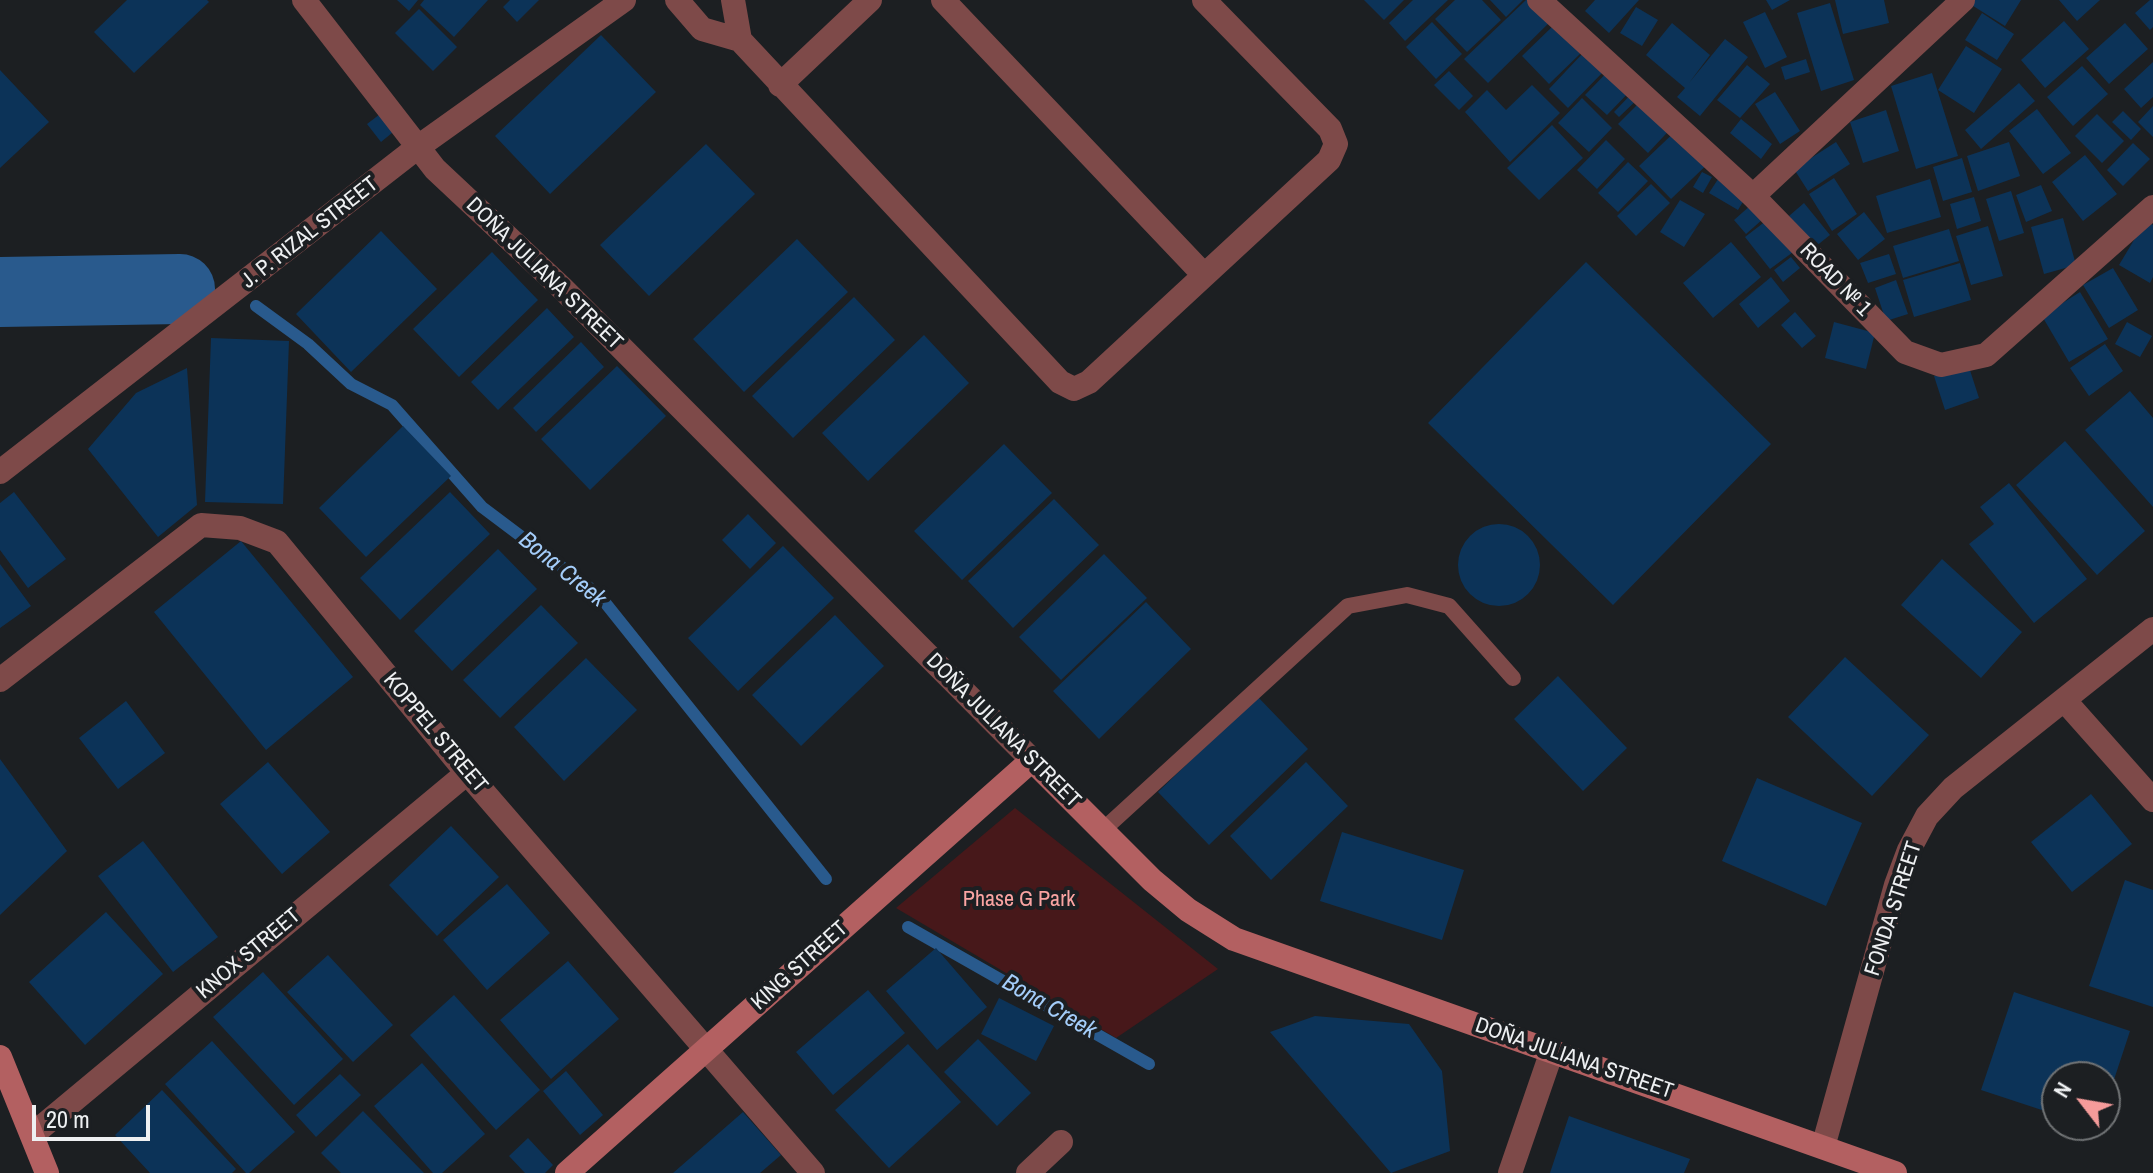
<!DOCTYPE html>
<html>
<head>
<meta charset="utf-8">
<style>
	body { margin:0 }
	#map { position:relative; width:2153px; height:1173px; overflow:hidden; background:#1c1f22; font-family:"Archivo Narrow",sans-serif }
	canvas { display:block }
	.north { position:absolute; left:2041px; top:1061px; width:80px; height:80px; box-sizing:border-box; background:#1c1f22; border:2px solid #707375; border-radius:50%; rotate:301deg; font-size:22px; font-weight:700; line-height:32px; text-align:center; color:#eef0f2 }
	.north::after { content:''; display:block; margin:auto; width:28px; height:36px; background:#f59b9a; clip-path:polygon(50% 0,100% 100%,50% 72%,0 100%) }
	.scale { position:absolute; left:32px; top:1105px; width:118px; height:36px; box-sizing:border-box; border:4px solid #eef0f2; border-top:0; padding-left:10px; font-size:24px; line-height:28px; white-space:nowrap; color:#eef0f2; -webkit-text-stroke:6px #1c1f22; paint-order:stroke }
</style>
</head>
<body>
<div id="map">
<canvas width="2153" height="1173"></canvas>
<div class="north">N</div>
<div class="scale">20 m</div>
</div>
<script>
const ctx = document.querySelector('canvas').getContext('2d');
ctx.lineJoin = 'round';
function fill(path, color) {
  ctx.fillStyle = color;
  ctx.fill(path, 'evenodd');
}
function poly(rows) {
  const path = new Path2D();
  for (const r of rows) {
    if (r.length === 3) {
      path.moveTo(r[0] + r[2], r[1]);
      path.arc(r[0], r[1], r[2], 0, 2 * Math.PI);
      continue;
    }
    path.moveTo(r[0], r[1]);
    for (let i = 2; i < r.length; i += 2) path.lineTo(r[i], r[i + 1]);
  }
  return path;
}
function stroke(path, color, width, dash) {
  ctx.strokeStyle = color;
  ctx.lineWidth = width;
  ctx.lineCap = dash ? 'butt' : 'round';
  ctx.setLineDash(dash || []);
  ctx.stroke(path);
}
function label(font, color, halo, rows, align = 'center') {
  ctx.font = font + ' "Archivo Narrow",sans-serif';
  ctx.lineWidth = 8;
  ctx.setLineDash([]);
  ctx.textBaseline = 'middle';
  ctx.strokeStyle = halo;
  ctx.fillStyle = color;
  for (const [text, x, y, turn = 0] of rows) {
    ctx.save();
    ctx.translate(x, y);
    ctx.rotate((+turn || 0) * Math.PI / 180);
    ctx.textAlign = isNaN(turn) ? turn : align;
    if (halo) ctx.strokeText(text, 0, 0);
    ctx.fillText(text, 0, 0);
    ctx.restore();
  }
}
const green = poly([
	[1015,808,1218,969,1116,1038,896,908]
]);
const stream = poly([
	[256,306,308,344,351,384,392,405,482,507,599,595,826,879],
	[908,927,1149,1064]
]);
const river = poly([
	[0,292,180,289]
]);
const building = poly([
	[127,0,207,0,209,2,134,73,94,32],
	[397,0,418,0,409,11],
	[424,0,488,0,454,37,420,5],
	[510,0,539,0,517,22,503,7],
	[1364,0,1404,0,1384,20],
	[1413,0,1448,0,1405,41,1389,23],
	[1455,0,1482,0,1501,20,1467,52,1435,19],
	[1490,0,1523,0,1506,17],
	[1526,0,1539,0,1555,17,1488,83,1464,59],
	[1595,0,1639,0,1609,33,1585,11],
	[1766,0,1790,0,1772,10],
	[1835,0,1884,0,1889,23,1843,34],
	[1973,0,2021,0,2005,26,1970,4],
	[2059,0,2100,0,2077,21],
	[2150,0,2153,0,2153,27,2150,30,2135,13],
	[1830,3,1854,80,1821,91,1797,13],
	[1636,7,1658,20,1642,46,1620,33],
	[419,9,457,47,433,71,395,33],
	[1765,12,1787,57,1765,68,1743,22],
	[1982,13,2014,34,1997,60,1965,40],
	[2064,21,2089,49,2045,88,2021,60],
	[1432,22,1462,54,1436,79,1406,47],
	[1672,23,1710,55,1689,83,1725,39,1748,57,1700,116,1677,97,1685,88,1646,55],
	[2125,23,2148,49,2109,84,2086,58],
	[1555,24,1583,51,1549,84,1522,56],
	[601,35,656,92,550,194,495,136],
	[1966,46,2002,69,1974,113,1938,90],
	[1584,52,1604,71,1568,108,1549,89],
	[1806,59,1810,72,1785,80,1781,67],
	[2153,62,2153,97,2141,108,2124,89],
	[1616,63,1637,84,1607,115,1585,95],
	[1747,65,1770,84,1740,118,1717,100],
	[2082,66,2108,94,2073,126,2047,97],
	[0,70,49,122,0,168],
	[1449,71,1473,96,1459,110,1434,85],
	[1932,73,1958,156,1916,169,1891,86],
	[2019,83,2035,101,1981,149,1965,130],
	[1532,85,1560,113,1510,162,1465,112,1487,90,1506,110],
	[1636,89,1642,95,1619,117,1614,112],
	[1775,92,1800,131,1780,144,1755,104],
	[1649,93,1678,121,1648,153,1618,124],
	[1582,98,1612,128,1589,152,1558,123],
	[2153,106,2153,137,2138,122],
	[2037,109,2071,153,2043,174,2009,131],
	[1886,110,1899,151,1863,163,1850,122],
	[384,111,398,128,381,142,367,124],
	[2123,111,2141,129,2131,140,2112,122],
	[2097,114,2124,141,2102,163,2075,136],
	[1741,119,1772,144,1761,159,1730,133],
	[1683,124,1715,157,1671,199,1639,166],
	[1552,125,1583,158,1539,200,1507,168],
	[1606,140,1625,159,1597,189,1577,170],
	[1836,142,1850,164,1808,191,1794,169],
	[2009,142,2020,176,1978,191,1967,156],
	[2133,143,2150,159,2123,186,2107,170],
	[706,144,755,194,649,296,600,245],
	[2085,155,2117,194,2083,221,2052,182],
	[1962,158,1972,192,1943,201,1933,167],
	[1628,162,1648,181,1618,212,1598,193],
	[1702,172,1712,177,1703,193,1693,187],
	[1722,173,1750,190,1738,210,1709,193],
	[1834,178,1857,214,1832,231,1809,194],
	[1930,179,1941,217,1887,233,1876,196],
	[1651,184,1670,203,1636,236,1617,216],
	[2041,185,2052,211,2026,222,2016,195],
	[2011,191,2024,233,1999,241,1986,199],
	[1760,197,1772,211,1746,234,1734,220],
	[1974,197,1981,221,1957,229,1950,204],
	[1680,200,1705,214,1684,247,1660,232],
	[1804,203,1830,235,1815,247,1789,216],
	[1864,212,1885,239,1858,260,1837,234],
	[1775,214,1800,247,1770,269,1745,237],
	[2063,218,2076,265,2044,274,2031,227],
	[2146,220,2153,225,2153,277,2150,283,2119,265],
	[1988,226,2003,276,1971,285,1956,236],
	[1949,229,1959,261,1903,278,1893,246],
	[381,231,437,289,351,372,296,314],
	[797,239,848,292,744,392,693,339],
	[1731,242,1761,277,1713,318,1683,283],
	[492,252,538,300,459,377,413,329],
	[1889,254,1896,274,1868,283,1860,263],
	[1791,257,1800,268,1783,282,1774,270],
	[1586,262,1771,444,1613,605,1428,423],
	[1960,263,1971,300,1914,317,1903,280],
	[2113,268,2138,310,2109,328,2083,285],
	[1771,277,1790,301,1758,328,1739,304],
	[1896,280,1908,314,1886,321,1875,288],
	[2080,292,2108,339,2069,362,2042,316],
	[854,297,895,340,793,438,752,396],
	[547,308,574,337,498,410,471,382],
	[1795,312,1816,336,1802,348,1781,325],
	[1834,322,1875,333,1866,369,1825,358],
	[2127,322,2152,336,2140,357,2115,344],
	[924,335,969,383,868,481,822,433],
	[211,338,289,341,283,504,205,502],
	[581,342,604,367,536,432,513,408],
	[2105,344,2123,371,2089,396,2070,368],
	[1968,364,1979,398,1945,410,1934,376],
	[617,366,666,416,590,490,541,439],
	[187,368,197,505,158,537,88,449,136,393],
	[2130,391,2153,418,2153,507,2085,430],
	[403,426,451,476,366,557,319,508],
	[2065,441,2145,531,2097,575,2016,485],
	[1004,444,1052,493,962,580,914,531],
	[2009,483,2087,579,2034,623,1969,544,1994,524,1980,507],
	[14,492,66,559,28,588,0,550,0,503],
	[450,492,490,534,400,620,360,578],
	[1054,499,1099,545,1013,628,968,581],
	[748,514,776,543,750,569,722,540],
	[1499,565,41],
	[241,541,353,677,266,750,154,612],
	[783,546,834,598,738,691,688,638],
	[498,549,537,589,452,671,414,631],
	[1104,554,1147,598,1061,680,1019,637],
	[1942,559,2022,632,1981,678,1901,605],
	[0,564,31,606,0,628],
	[1146,602,1191,649,1099,739,1053,691],
	[541,605,578,643,500,718,463,680],
	[835,615,884,666,801,746,752,695],
	[1845,657,1929,735,1872,796,1788,717],
	[586,658,637,710,564,781,514,727],
	[1558,676,1627,748,1583,791,1514,719],
	[1257,696,1308,749,1209,845,1158,792],
	[126,701,165,753,118,789,79,738],
	[0,759,67,851,0,915],
	[268,762,330,832,282,874,220,804],
	[1306,762,1348,806,1271,880,1230,836],
	[1757,778,1862,823,1826,906,1722,861],
	[2091,794,2132,844,2072,892,2031,842],
	[451,826,499,877,437,936,389,885],
	[1342,832,1464,870,1442,940,1320,901],
	[143,841,218,937,173,972,98,876],
	[2125,880,2153,890,2153,1007,2089,986],
	[507,884,550,933,487,990,443,940],
	[106,912,163,974,85,1045,29,982],
	[936,948,987,1007,937,1050,886,991],
	[328,955,393,1025,353,1062,287,992],
	[568,961,619,1019,551,1079,500,1020],
	[263,972,343,1059,294,1105,213,1017],
	[868,990,905,1033,833,1095,796,1052],
	[2014,992,2130,1031,2106,1104,2105,1077,2057,1077,2057,1115,1981,1090],
	[454,995,540,1090,496,1130,410,1035],
	[999,998,1054,1026,1036,1061,981,1034],
	[1315,1016,1409,1024,1442,1071,1450,1151,1391,1173,1270,1032],
	[978,1039,1031,1093,997,1126,944,1072],
	[212,1041,295,1132,249,1173,246,1173,165,1084],
	[908,1044,961,1102,889,1168,835,1110],
	[422,1063,485,1134,442,1173,433,1173,374,1106],
	[566,1071,603,1115,580,1135,543,1091],
	[340,1074,361,1095,316,1137,296,1115],
	[162,1090,236,1169,232,1173,150,1173,115,1135],
	[363,1111,424,1173,341,1173,321,1153],
	[743,1112,781,1155,760,1173,673,1173],
	[1569,1116,1690,1159,1684,1173,1550,1173],
	[528,1138,553,1165,545,1173,525,1173,509,1156]
]);
const lane = poly([
	[1103,830,1348,606,1407,595,1449,606,1513,678]
]);
const street = poly([
	[304,0,435,169,562,288,1032,760],
	[677,0,702,29,740,40,1060,382,1074,389,1089,382,1329,160,1336,144,1330,129,1204,0],
	[733,0,740,40],
	[943,0,1204,275],
	[1539,0,1753,196,1905,352,1941,365,1986,355,2153,207],
	[780,85,870,0],
	[1753,196,1963,0],
	[0,472,418,147,624,0],
	[0,680,201,525,240,528,277,542,467,773,813,1173],
	[2065,701,2153,800],
	[32,1135,467,773],
	[1823,1147,1896,885,1909,850,1927,816,1953,788,2153,629],
	[1028,1173,1061,1142],
	[1510,1173,1552,1051]
]);
const secondary = poly([
	[0,1057,47,1173],
	[567,1173,1032,760,1152,880,1188,910,1234,939,1895,1173]
]);
const streetNames = [
	["J. P. RIZAL STREET",310,233,-38],
	["DOÑA JULIANA STREET",544,274,44],
	["ROAD № 1",1835,280,46],
	["DOÑA JULIANA STREET",1003,731,45],
	["KOPPEL STREET",435,733,50],
	["FONDA STREET",1894,909,-72],
	["KNOX STREET",249,954,-40],
	["KING STREET",800,966,-42],
	["DOÑA JULIANA STREET",1574,1059,19]
];
const parkNames = [
	["Phase G Park",1019,900]
];
const waterNames = [
	["Bona Creek",562,570,39],
	["Bona Creek",1049,1007,30]
];
fill(green, '#47181a');
stroke(stream, '#295a8d', 12);
stroke(river, '#295a8d', 70);
fill(building, '#0c3358');
stroke(lane, '#7e4a49', 16);
stroke(street, '#7e4a49', 24);
stroke(secondary, '#b36061', 24);
label('22px', '#eef0f2', '#1c1f22', streetNames);
label('22px', '#faa4a2', '#1c1f22', parkNames);
label('italic 24px', '#a4cdfa', '#1c1f22', waterNames);
</script>
</body>
</html>
